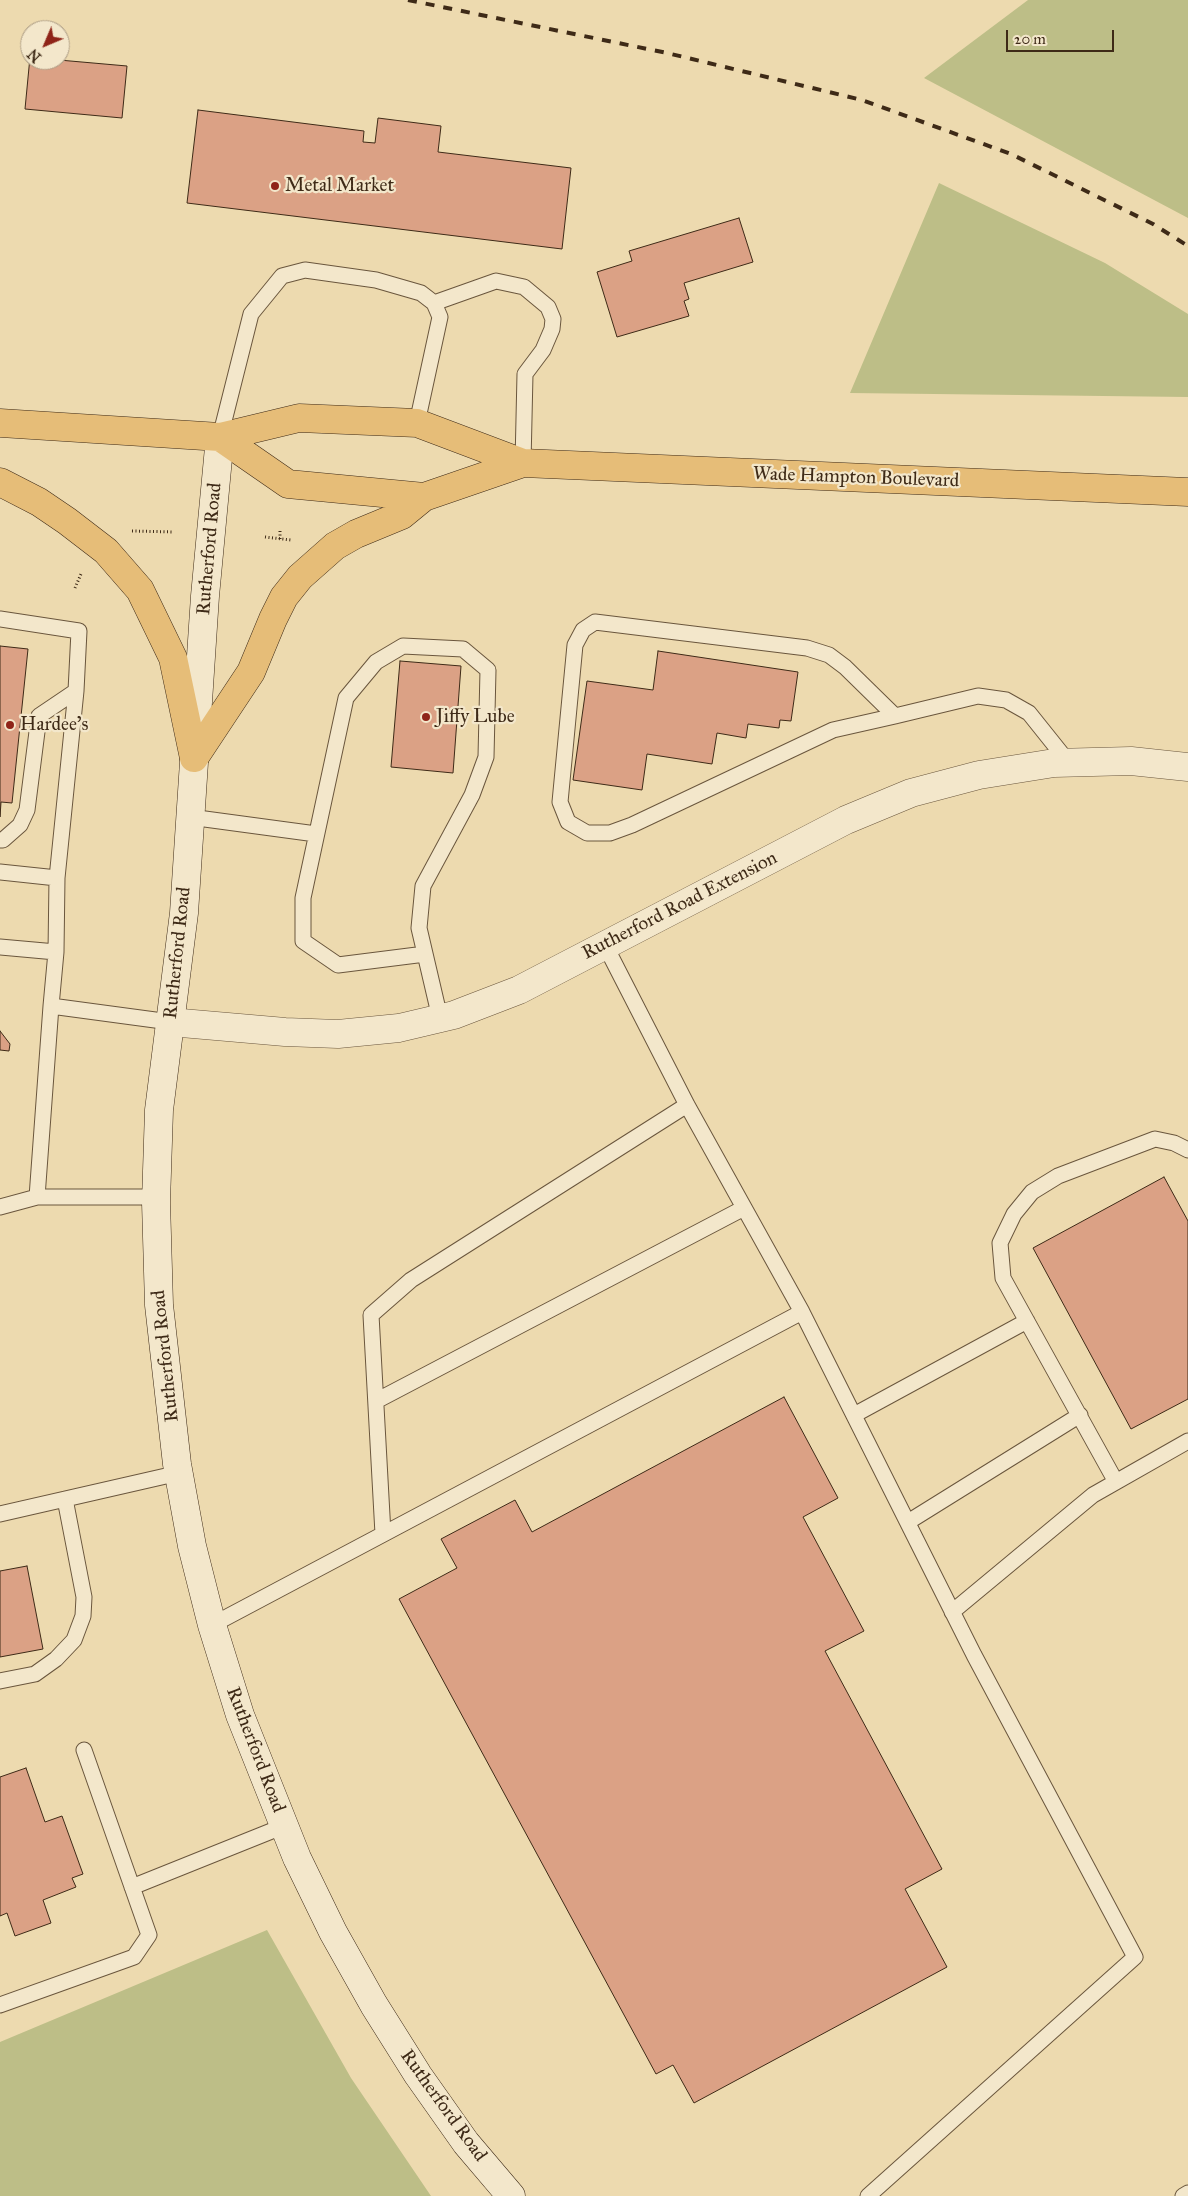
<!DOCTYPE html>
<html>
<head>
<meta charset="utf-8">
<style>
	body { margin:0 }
	#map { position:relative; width:1188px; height:2196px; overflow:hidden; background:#eddaaf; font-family:"IM FELL Great Primer",serif }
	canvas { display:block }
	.north { position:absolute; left:20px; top:20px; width:50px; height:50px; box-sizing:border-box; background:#f3e7cb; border:1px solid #ab9b83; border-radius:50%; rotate:225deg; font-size:14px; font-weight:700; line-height:20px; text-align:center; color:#3e2a17 }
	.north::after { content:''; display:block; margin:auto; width:18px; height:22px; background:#8f2418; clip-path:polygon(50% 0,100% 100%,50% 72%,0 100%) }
	.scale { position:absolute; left:1006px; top:30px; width:108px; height:22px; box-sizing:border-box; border:2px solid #3e2a17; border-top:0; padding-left:6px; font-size:15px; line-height:18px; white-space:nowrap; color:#3e2a17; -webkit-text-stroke:4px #f3e7cb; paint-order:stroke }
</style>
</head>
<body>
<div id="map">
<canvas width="1188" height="2196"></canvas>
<div class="north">N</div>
<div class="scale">20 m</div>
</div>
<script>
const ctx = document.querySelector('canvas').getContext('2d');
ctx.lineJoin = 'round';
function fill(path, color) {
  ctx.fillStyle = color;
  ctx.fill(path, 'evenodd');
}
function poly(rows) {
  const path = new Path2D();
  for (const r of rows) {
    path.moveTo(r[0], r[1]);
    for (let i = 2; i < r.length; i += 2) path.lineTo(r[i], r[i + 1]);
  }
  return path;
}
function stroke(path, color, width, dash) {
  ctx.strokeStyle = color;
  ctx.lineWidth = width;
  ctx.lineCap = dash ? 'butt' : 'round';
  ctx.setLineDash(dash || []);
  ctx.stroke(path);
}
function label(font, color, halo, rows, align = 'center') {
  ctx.font = font + ' "IM FELL Great Primer",serif';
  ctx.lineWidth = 4.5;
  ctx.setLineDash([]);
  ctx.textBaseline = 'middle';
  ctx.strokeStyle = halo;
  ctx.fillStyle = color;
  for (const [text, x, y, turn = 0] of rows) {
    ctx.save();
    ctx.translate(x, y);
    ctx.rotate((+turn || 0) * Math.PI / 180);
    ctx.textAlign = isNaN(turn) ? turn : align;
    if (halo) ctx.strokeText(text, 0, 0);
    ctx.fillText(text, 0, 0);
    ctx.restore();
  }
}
const green = poly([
	[1028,0,1188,0,1188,218,924,78],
	[939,183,1105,263,1188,314,1188,397,850,393],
	[267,1930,351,2078,431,2196,0,2196,0,2042]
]);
const building = poly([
	[30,57,30,60,59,60,127,66,122,118,25,109,30,57],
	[198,110,364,131,363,142,375,143,378,118,441,126,438,152,571,168,562,249,187,203,198,110],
	[739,218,753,262,684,283,689,299,684,301,689,316,617,337,597,272,632,261,629,251,739,218],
	[0,646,28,649,12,803,1,802,0,817,0,646],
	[658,651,798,672,791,721,780,720,779,728,748,724,746,738,717,733,712,764,647,754,642,790,573,780,587,681,653,690,658,651],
	[400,661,461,666,453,773,391,767,400,661],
	[0,1031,10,1044,9,1051,0,1050,0,1031],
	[1164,1177,1188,1221,1188,1399,1131,1429,1033,1248,1164,1177],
	[784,1397,838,1498,803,1517,864,1631,825,1651,942,1869,905,1889,947,1967,694,2103,673,2065,656,2074,399,1599,457,1568,441,1539,515,1500,532,1532,784,1397],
	[27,1566,43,1649,0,1657,0,1571,27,1566],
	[26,1768,45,1822,62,1816,83,1874,72,1878,76,1887,43,1900,51,1923,15,1936,7,1913,0,1916,0,1777,26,1768]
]);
const path = poly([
	[132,531,174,532],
	[265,537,291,540],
	[280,539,280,529],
	[75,588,81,574]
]);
const lane = poly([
	[434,303,496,281,524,287,548,307,553,319,552,329,543,350,525,374,523,463],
	[220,437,251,314,282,276,305,270,376,280,421,293,434,303,440,317,417,423],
	[0,619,79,631,76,691,57,878],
	[895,716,845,667,829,655,807,648,595,622,583,630,575,645,560,802,568,822,587,833,610,833,632,825,833,730,895,716,978,696,1006,700,1029,713,1069,763],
	[190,817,316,834],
	[0,840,3,840,20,825,27,810,39,716,76,691],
	[0,872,57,878,56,952,51,1006],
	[0,947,56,952],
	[425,954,338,965,303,941,303,898,346,698,376,662,403,646,463,649,488,670,486,757,472,795,423,886,419,928,440,1018],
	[156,1197,37,1197,51,1006,170,1022],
	[0,1207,37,1197],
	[802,1312,974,1655,1135,1957,868,2196],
	[376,1401,744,1208],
	[854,1415,1027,1321],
	[1116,1482,1003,1278,1000,1243,1014,1214,1032,1192,1058,1176,1155,1139,1174,1143,1188,1150],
	[0,1514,179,1473],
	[908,1522,1080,1415],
	[383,1534,371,1315,411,1280,687,1105],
	[952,1612,1093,1495,1188,1441],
	[212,1625,802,1312,687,1105,605,945],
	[0,1681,35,1674,56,1659,74,1640,83,1616,84,1597,65,1499],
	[132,1887,284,1826],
	[0,2005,134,1957,149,1935,84,1750],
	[1183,2196,1188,2193]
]);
const street = poly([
	[170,1022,285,1032,338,1034,399,1028,454,1015,519,990,846,820,911,793,979,775,1054,763,1131,761,1188,767]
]);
const secondary = poly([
	[220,437,205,596,184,913,159,1110,156,1202,159,1305,177,1464,192,1546,212,1625,240,1715,297,1858,333,1932,374,2005,418,2075,466,2143,511,2196]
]);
const primary = poly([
	[0,423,220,437,299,418,417,423,523,463,1188,492],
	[220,437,288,484,424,497,523,463],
	[0,482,39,502,67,521,106,551,140,590,173,658,194,758],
	[194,758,251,672,273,619,284,597,300,577,335,546,356,534,402,515,424,497]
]);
const rail = poly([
	[408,0,667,53,862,100,1011,154,1153,224,1188,246]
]);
const markers = [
	[275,186,5,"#8f2418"],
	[426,717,5,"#8f2418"],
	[10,725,5,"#8f2418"]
];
const poiNames = [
	["Metal Market",285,186],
	["Jiffy Lube",436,717],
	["Hardee's",20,725]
];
const streetNames = [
	["Wade Hampton Boulevard",856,478,2],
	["Rutherford Road",210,549,-85],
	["Rutherford Road Extension",680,906,-27],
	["Rutherford Road",178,953,-84],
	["Rutherford Road",166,1356,-96],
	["Rutherford Road",255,1750,69],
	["Rutherford Road",443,2106,54]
];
fill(green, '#bdbe87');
fill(building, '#dba185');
stroke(building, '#3e2a17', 1);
stroke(lane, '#6a563d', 17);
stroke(street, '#6a563d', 29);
stroke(secondary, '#3e2a17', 29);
stroke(primary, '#3e2a17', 29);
stroke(path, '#3e2a17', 3, [1, 2.5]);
stroke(lane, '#f3e7cb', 15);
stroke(street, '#f3e7cb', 28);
stroke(secondary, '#f3e7cb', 28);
stroke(primary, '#e6bd78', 28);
stroke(rail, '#3e2a17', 4, [9, 9]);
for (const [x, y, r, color] of markers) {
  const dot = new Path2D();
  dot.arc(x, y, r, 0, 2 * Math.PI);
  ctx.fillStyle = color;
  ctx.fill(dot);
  stroke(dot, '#f3e7cb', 2);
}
label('19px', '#3e2a17', '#f3e7cb', poiNames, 'left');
label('19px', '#3e2a17', '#f3e7cb', streetNames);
</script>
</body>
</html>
